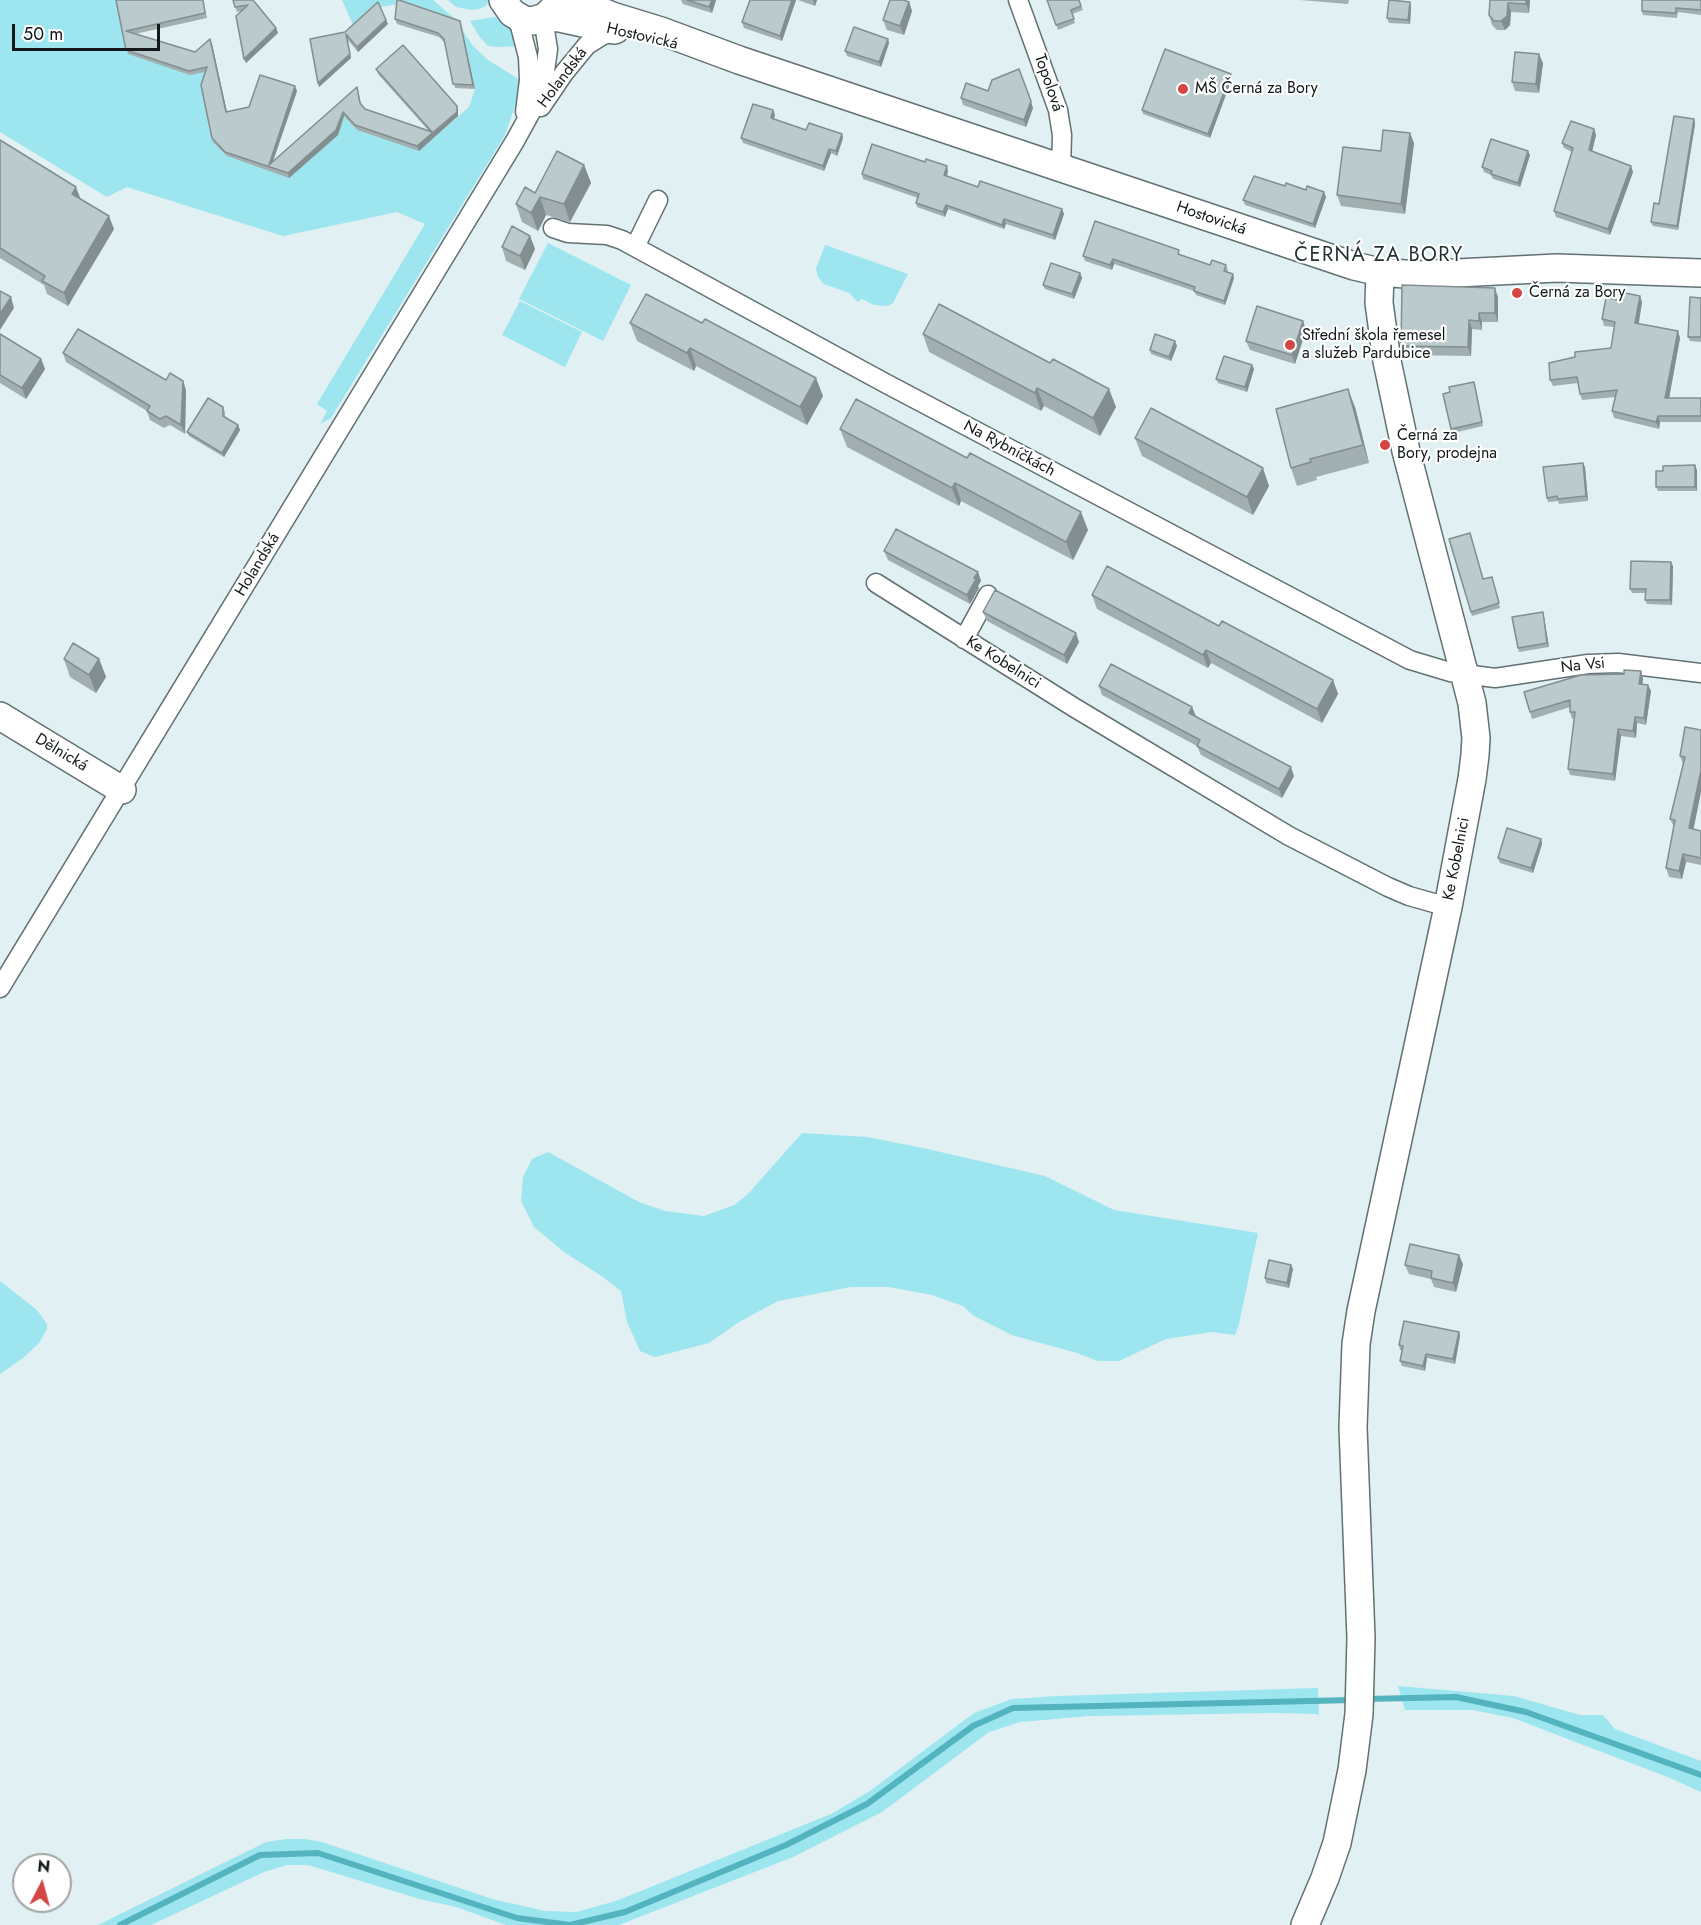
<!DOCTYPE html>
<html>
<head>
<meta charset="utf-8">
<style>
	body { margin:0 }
	#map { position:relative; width:1701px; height:1925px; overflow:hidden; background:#e0f0f3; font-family:Jost,sans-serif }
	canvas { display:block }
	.north { position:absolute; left:12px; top:1853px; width:60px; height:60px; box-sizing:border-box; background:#fff; border:2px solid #a1a3a3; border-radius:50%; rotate:6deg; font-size:16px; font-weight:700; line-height:24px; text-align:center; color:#13191a }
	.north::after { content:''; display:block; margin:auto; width:21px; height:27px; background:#d44641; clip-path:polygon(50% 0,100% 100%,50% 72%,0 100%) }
	.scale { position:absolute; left:12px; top:24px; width:148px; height:27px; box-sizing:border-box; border:3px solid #13191a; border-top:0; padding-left:8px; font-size:18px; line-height:21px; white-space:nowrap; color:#13191a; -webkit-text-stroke:4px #fff; paint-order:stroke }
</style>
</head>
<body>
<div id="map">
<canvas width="1701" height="1925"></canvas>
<div class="north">N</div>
<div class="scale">50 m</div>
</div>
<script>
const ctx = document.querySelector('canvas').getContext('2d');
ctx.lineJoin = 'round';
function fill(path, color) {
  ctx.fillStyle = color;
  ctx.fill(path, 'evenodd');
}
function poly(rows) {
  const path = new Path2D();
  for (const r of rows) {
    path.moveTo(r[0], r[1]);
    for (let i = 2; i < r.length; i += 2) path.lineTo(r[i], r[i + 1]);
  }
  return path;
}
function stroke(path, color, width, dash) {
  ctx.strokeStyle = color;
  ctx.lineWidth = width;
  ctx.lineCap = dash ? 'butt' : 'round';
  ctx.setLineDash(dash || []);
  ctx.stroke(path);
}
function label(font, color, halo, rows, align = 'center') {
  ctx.font = font + ' Jost,sans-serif';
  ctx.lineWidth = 4.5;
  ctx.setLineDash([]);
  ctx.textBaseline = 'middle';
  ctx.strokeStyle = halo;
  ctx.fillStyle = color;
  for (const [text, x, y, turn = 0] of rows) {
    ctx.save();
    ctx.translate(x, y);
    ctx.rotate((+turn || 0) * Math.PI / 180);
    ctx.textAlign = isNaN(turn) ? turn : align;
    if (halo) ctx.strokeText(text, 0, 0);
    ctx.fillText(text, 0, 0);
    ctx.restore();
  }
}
const green = poly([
	[0,0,117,0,126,44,209,71,227,156,279,174,297,170,338,134,344,116,357,130,409,147,427,144,469,107,475,89,463,35,399,4,380,7,355,29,342,0,433,0,455,19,473,46,488,60,520,80,514,109,505,135,331,418,320,424,327,411,317,404,425,224,397,212,283,236,127,187,107,197,0,132],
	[448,0,489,0,486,6,479,9,471,10,456,7],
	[501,16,513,30,519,46,499,47,488,46,479,36,470,21],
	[548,243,631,285,603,341,519,299],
	[825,245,908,274,893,303,888,306,874,305,862,299,858,302,849,293,824,284,818,277,816,269],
	[520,301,582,332,565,367,502,335],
	[802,1133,867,1137,923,1148,1045,1176,1114,1210,1258,1233,1239,1324,1235,1335,1212,1332,1166,1339,1119,1361,1098,1361,1077,1353,1012,1335,974,1316,963,1306,932,1295,889,1287,851,1287,778,1301,739,1322,709,1343,655,1357,640,1351,627,1322,621,1291,600,1275,564,1252,534,1227,521,1201,523,1177,532,1159,548,1152,639,1202,665,1211,704,1216,734,1205,747,1195],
	[0,1281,37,1310,47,1324,47,1329,39,1343,23,1358,0,1374],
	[1398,1686,1514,1696,1580,1715,1603,1715,1615,1729,1701,1761,1701,1792,1670,1778,1513,1718,1472,1710,1405,1710],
	[1318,1688,1319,1715,1317,1714,1274,1713,1089,1716,1020,1722,989,1732,882,1812,793,1857,619,1925,506,1925,456,1907,420,1899,308,1865,287,1865,264,1872,151,1925,98,1925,266,1842,287,1839,305,1839,322,1842,492,1899,545,1911,576,1912,616,1901,831,1814,870,1791,974,1713,1012,1699,1057,1696]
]);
const stream = poly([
	[1366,1699,1456,1697,1526,1712,1701,1775],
	[120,1925,260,1855,318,1853,517,1918,570,1925,625,1912,786,1845,867,1804,973,1726,1013,1708,1353,1700]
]);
const street = poly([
	[1018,0,1058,110,1062,135,1061,169],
	[512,13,520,26,528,57,529,80,525,112],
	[541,107,564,73,587,45,603,35,617,32],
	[553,228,568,233,607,235,622,240,885,383,1410,660,1450,672,1495,678,1588,664,1618,663,1701,673],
	[635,247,658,200],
	[876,583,1075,708,1289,836,1388,887,1409,896,1448,907],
	[964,639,988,595],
	[0,988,515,141,537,101,543,86,548,49,543,18]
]);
const secondary = poly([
	[503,0,512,13,524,20,532,21,545,17,558,4],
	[575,0,612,16,661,31,739,60,1354,266,1380,272,1417,275,1557,268,1701,273],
	[545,17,560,18,615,30],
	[0,716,122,790],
	[1305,1925,1325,1878,1337,1843,1352,1770,1359,1714,1361,1638,1353,1427,1356,1344,1361,1311,1448,907,1472,779,1475,755,1476,738,1472,703,1406,451,1387,361,1379,303,1380,272]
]);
const wall = poly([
	[116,0,203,0,207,18,135,34,195,52,212,44,227,112,249,107,297,91,273,161,357,87,361,104,365,109,428,130,378,74,376,69,457,106,458,110,458,116,419,151,357,130,344,116,338,135,289,178,227,156,213,142,212,138,205,72,190,75,128,54],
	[233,0,253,0,254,3,276,28,278,33,246,63,241,11,237,12],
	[681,0,716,0,712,13,683,4],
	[750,0,796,0,782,41,744,28,742,22],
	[798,0,817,0,815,6],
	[1047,0,1079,0,1083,10,1072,14,1075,23,1058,30],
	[1300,0,1349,0,1348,4],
	[1490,0,1530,0,1529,13,1511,12,1510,25,1505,30,1497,30,1492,25,1489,15],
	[1701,0,1701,15,1678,12,1677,18,1643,15,1642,11],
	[909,2,912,11,904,35,887,30,883,20],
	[1411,7,1410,24,1389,23,1387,18],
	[395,19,460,21,475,89,455,88,444,42,439,37,397,24],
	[386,20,388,24,358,52,347,39,351,58,319,87,345,32],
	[888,39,889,43,881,67,847,56,845,51],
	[1543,63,1539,93,1515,91,1512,82],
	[1232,78,1210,138,1143,114,1142,110],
	[961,98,1033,108,1026,127,963,105],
	[773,110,775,115,774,119,806,130,842,134,843,138,837,156,831,153,824,171,743,143,741,138],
	[1694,119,1695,124,1678,230,1653,226,1651,222],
	[1594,129,1596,135,1592,151,1633,172,1610,235,1556,217,1554,211,1572,152,1564,148,1562,143],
	[0,140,81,200,114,229,68,306,47,294,44,285,0,258],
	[1414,143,1405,214,1341,206,1337,195,1381,151],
	[1530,155,1520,187,1493,179,1491,175,1484,172,1482,167],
	[584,165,591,183,570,222,546,215,538,231,522,222,516,204],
	[948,171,947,176,978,187,1062,209,1064,214,1055,240,1006,224,1004,229,948,209,945,217,917,207,916,203,918,198,863,179,862,174],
	[1285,186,1326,197,1315,228,1245,205,1243,200],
	[530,236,535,249,525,270,506,261,502,247],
	[1181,254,1181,255,1210,265,1226,265,1228,270,1227,272,1234,278,1225,305,1196,295,1194,291,1114,264,1112,270,1085,261,1083,256],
	[1080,273,1082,278,1074,299,1045,289,1043,285],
	[1498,297,1498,322,1482,322,1482,330,1472,329,1471,356,1404,355,1401,346],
	[1701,298,1701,342,1690,341,1688,337],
	[1642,302,1638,324,1680,338,1669,398,1701,398,1701,422,1660,422,1659,429,1614,418,1612,411,1615,397,1582,400,1580,394,1578,383,1553,386,1550,380,1611,348,1614,327,1604,326,1602,319],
	[1303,321,1306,330,1295,364,1250,350,1246,341],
	[630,323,702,323,823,396,807,425,696,366,694,371,637,341],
	[0,334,41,359,45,369,26,399,0,383],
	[923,334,1116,407,1100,436,1044,406,1041,411,929,352],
	[1177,346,1171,361,1151,354,1150,350],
	[63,353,166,380,183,381,186,390,185,434,170,425,164,428,150,420,147,411,66,362],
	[1252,365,1254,369,1247,392,1218,383,1216,379],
	[1475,386,1483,426,1453,433,1451,429],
	[223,407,225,412,225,417,238,425,240,430,224,457,189,436,187,432],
	[1355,407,1369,463,1316,477,1317,480,1297,486,1291,468],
	[840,429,1088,530,1073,560,961,501,959,506,847,447],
	[1135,438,1269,486,1253,515,1142,456],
	[1585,467,1588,501,1559,504,1558,501,1548,502,1547,498],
	[1697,470,1697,491,1658,491,1656,487],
	[1449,539,1483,579,1493,581,1500,608,1472,616],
	[884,551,978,572,981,581,978,586,979,588,970,604,888,560],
	[1673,566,1672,605,1647,604,1645,600,1646,593,1632,593,1630,589],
	[1092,595,1219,626,1333,680,1338,694,1322,723,1211,663,1208,668,1097,609],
	[983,612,1079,642,1067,664,987,621],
	[1544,617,1549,647,1519,652,1518,648],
	[64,659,99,659,106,677,96,693,70,677],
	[1641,671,1643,678,1642,684,1648,685,1651,691,1646,725,1637,723,1636,738,1621,736,1615,781,1570,775,1568,769,1574,718,1572,719,1570,712,1570,707,1532,719,1524,692,1624,674],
	[1099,686,1195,717,1294,776,1282,798,1201,755,1197,746,1102,695],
	[1685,727,1693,829,1701,831,1701,865,1686,862,1682,879,1669,877,1666,868,1674,827,1670,819,1683,764,1680,756],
	[1541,839,1542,844,1533,873,1500,863,1498,858],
	[1463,1264,1456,1292,1434,1287,1431,1279,1409,1274,1405,1265],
	[1291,1265,1293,1269,1289,1288,1266,1283,1265,1278],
	[1459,1332,1460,1336,1455,1364,1427,1358,1425,1371,1402,1366,1400,1361,1402,1350,1400,1350,1399,1345]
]);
const shadedWall = poly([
	[712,0,716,0,712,13,709,7],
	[792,0,796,0,782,41,780,36],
	[813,0,817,0,815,6],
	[1526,0,1530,0,1529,13,1526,4],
	[909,2,912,11,904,35,900,26],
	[1410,2,1411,7,1410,24,1408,20],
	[1508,3,1511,12,1510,25,1505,30,1501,21],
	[386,20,388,24,358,52,357,47],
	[460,21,461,26,475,89,473,85],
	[276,28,278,33,246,63,244,59],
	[346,34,351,58,319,87,318,83],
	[210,39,212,44,228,117,226,112],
	[888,39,889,43,881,67,879,62],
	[1539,54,1543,63,1539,93,1536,84],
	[1231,74,1232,78,1210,138,1208,134],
	[295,86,297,91,271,167,269,165],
	[1031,101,1033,108,1026,127,1024,120],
	[457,106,458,110,458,116,419,151,417,146],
	[773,110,775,115,772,122,771,118],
	[343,112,344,116,338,135,289,178,288,173],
	[1694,119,1695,124,1678,230,1677,226],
	[1594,129,1596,135,1591,156,1589,150],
	[1410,133,1414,143,1405,214,1401,204],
	[842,134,843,138,837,156,836,151],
	[829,149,831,153,824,171,823,166],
	[1528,151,1530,155,1520,187,1518,183],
	[584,165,591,183,570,222,564,204],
	[947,166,948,171,945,179,944,175],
	[1631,166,1633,172,1610,235,1608,229],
	[76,187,81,200,72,194],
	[1324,192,1326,197,1315,228,1313,224],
	[540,197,546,215,538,231,531,213],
	[946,205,948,209,945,217,943,212],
	[1062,209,1064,214,1055,240,1053,235],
	[109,216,114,229,68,306,64,293],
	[1004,219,1006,224,1004,229,1002,225],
	[530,236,535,249,525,270,520,256],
	[1113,259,1114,264,1112,270,1110,265],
	[1080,273,1082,278,1074,299,1072,294],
	[1233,274,1234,278,1225,305,1224,301],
	[1495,288,1498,297,1498,322,1495,313],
	[1640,296,1642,302,1638,329,1635,323],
	[11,297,14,308,0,330,0,314],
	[1479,313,1482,322,1482,330,1479,321],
	[1469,320,1472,329,1471,356,1468,347],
	[1303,321,1306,330,1295,364,1292,355],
	[1678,331,1680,338,1668,404,1665,398],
	[1175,341,1177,346,1171,361,1169,357],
	[690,348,696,366,694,371,687,353],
	[41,359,45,369,26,399,22,388],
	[1252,365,1254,369,1247,392,1245,387],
	[816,378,823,396,807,425,800,407],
	[183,381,186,390,185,434,181,425],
	[1037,388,1044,406,1041,411,1035,393],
	[1109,389,1116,407,1100,436,1093,418],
	[1348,389,1355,407,1369,463,1363,445],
	[1658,416,1660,422,1659,429,1656,422],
	[238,425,240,430,224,457,222,453],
	[1583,463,1585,467,1588,501,1586,496],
	[1695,465,1697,470,1697,491,1695,487],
	[1263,468,1269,486,1253,515,1247,497],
	[955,483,961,501,959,506,952,488],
	[1081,512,1088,530,1073,560,1066,542],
	[1671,562,1673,566,1672,605,1670,600],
	[978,572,981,581,978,586,979,588,970,604,967,595],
	[1543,612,1544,617,1549,647,1547,643],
	[1076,633,1079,642,1067,664,1064,655],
	[1206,650,1211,663,1208,668,1203,655],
	[99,659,106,677,96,693,89,675],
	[1641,671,1643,678,1642,690,1639,684],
	[1333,680,1338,694,1322,723,1317,709],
	[1648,685,1651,691,1646,725,1644,718],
	[1192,707,1196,716,1189,713],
	[1635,717,1637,723,1636,738,1633,731],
	[1618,729,1621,736,1615,781,1613,774],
	[1291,767,1294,776,1282,798,1279,789],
	[1701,770,1701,792,1692,837,1689,828],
	[1541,839,1542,844,1533,873,1531,868],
	[1683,854,1686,862,1682,879,1679,871],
	[1459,1255,1463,1264,1456,1292,1453,1283],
	[1291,1265,1293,1269,1289,1288,1287,1283],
	[1459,1332,1460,1336,1455,1364,1453,1359],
	[1426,1354,1427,1358,1425,1371,1423,1366]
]);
const building = poly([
	[116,0,203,0,205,13,126,31,195,52,210,39,226,112,249,107,260,75,295,86,269,165,357,87,360,103,365,109,432,132,376,69,403,45,457,106,457,112,417,146,355,125,343,112,336,130,288,173,225,152,212,138,201,85,207,67,189,71,126,50,116,0],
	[233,0,253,0,276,28,244,59,236,16,248,5,235,7,233,0],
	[397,0,399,0,460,21,473,85,453,84,444,39,438,33,395,19,397,0],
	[687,0,712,0,709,7,687,0],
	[750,0,792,0,780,36,742,22,750,0],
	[890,0,903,0,909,2,900,26,883,20,890,0],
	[1047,0,1079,0,1081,6,1071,10,1074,19,1056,25,1047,0],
	[1389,0,1410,2,1408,20,1387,18,1389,0],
	[1490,0,1526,0,1526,4,1508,3,1507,16,1501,21,1494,21,1489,15,1490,0],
	[1642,0,1701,0,1701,10,1676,8,1676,13,1642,11,1642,0],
	[378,2,386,20,357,47,346,34,350,54,318,83,310,39,345,32,378,2],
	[854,27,888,39,879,62,845,51,854,27],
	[1165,49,1231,74,1208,134,1142,110,1165,49],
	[1515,52,1539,54,1536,84,1512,82,1515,52],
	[1019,69,1031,101,1024,120,961,98,966,83,988,91,992,80,1019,69],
	[753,104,773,110,771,118,806,130,809,123,842,134,836,151,829,149,823,166,741,138,753,104],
	[1674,116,1694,119,1677,226,1651,222,1654,203,1659,204,1674,116],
	[1571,121,1594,129,1589,150,1631,166,1608,229,1554,211,1573,148,1562,143,1571,121],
	[1383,130,1410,133,1401,204,1337,195,1343,147,1381,151,1383,130],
	[1491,139,1528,151,1518,183,1491,174,1492,171,1482,167,1491,139],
	[0,140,76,187,72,194,109,216,64,293,42,281,45,276,0,248,0,140],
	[872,144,925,162,926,159,947,166,944,175,978,187,980,181,1062,209,1053,235,1004,219,1002,225,946,205,943,212,916,203,919,194,862,174,872,144],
	[557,151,584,165,564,204,540,197,531,213,516,204,525,187,535,193,557,151],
	[1254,176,1285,186,1286,183,1306,190,1307,186,1324,192,1313,224,1243,200,1254,176],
	[1095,221,1179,250,1178,254,1210,265,1212,260,1226,265,1224,271,1233,274,1224,301,1194,291,1195,287,1113,259,1110,265,1083,256,1095,221],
	[512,226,530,236,520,256,502,247,512,226],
	[1051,263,1080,273,1072,294,1043,285,1051,263],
	[1402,285,1495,288,1495,313,1479,313,1479,321,1469,320,1468,347,1401,346,1402,285],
	[0,291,11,297,0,314,0,291],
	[1620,292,1640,296,1635,323,1678,331,1665,398,1701,398,1701,416,1658,416,1656,422,1612,411,1617,390,1580,394,1577,377,1550,380,1549,363,1575,357,1575,352,1611,348,1615,322,1602,319,1606,298,1619,300,1620,292],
	[646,294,702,323,705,319,816,378,800,407,690,348,687,353,630,323,646,294],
	[1690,297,1701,298,1701,337,1688,337,1690,297],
	[939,304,1050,363,1053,359,1109,389,1093,418,1037,388,1035,393,923,334,939,304],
	[1257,306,1303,321,1292,355,1246,341,1257,306],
	[78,329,166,380,170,373,183,381,181,425,166,416,160,419,147,411,150,406,63,353,78,329],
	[0,334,41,359,22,388,0,375,0,334],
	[1155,334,1175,341,1169,357,1150,350,1155,334],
	[1224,356,1252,365,1245,387,1216,379,1224,356],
	[1474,382,1482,422,1451,429,1443,394,1450,392,1449,387,1474,382],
	[1348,389,1363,445,1310,459,1311,462,1291,468,1276,409,1348,389],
	[208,398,223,407,223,416,238,425,222,453,187,432,208,398],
	[856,399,967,458,970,453,1081,512,1066,542,955,483,952,488,840,429,856,399],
	[1151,408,1263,468,1247,497,1135,438,1151,408],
	[1583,463,1586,496,1558,499,1557,496,1547,498,1543,467,1583,463],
	[1695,465,1695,487,1656,487,1656,471,1663,471,1663,466,1695,465],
	[896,529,978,572,974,578,976,579,967,595,884,551,896,529],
	[1470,533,1483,579,1492,577,1499,603,1471,612,1449,539,1470,533],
	[1631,561,1671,562,1670,600,1645,600,1646,589,1630,589,1631,561],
	[1107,566,1219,626,1222,621,1333,680,1317,709,1206,650,1203,655,1092,595,1107,566],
	[995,590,1076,633,1064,655,983,612,995,590],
	[1543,612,1547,643,1518,648,1512,617,1543,612],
	[73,643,99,659,89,675,64,659,73,643],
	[1111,664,1192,707,1189,713,1291,767,1279,789,1197,746,1200,740,1099,686,1111,664],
	[1624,670,1641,671,1639,684,1648,685,1644,718,1635,717,1633,731,1618,729,1613,774,1568,769,1575,712,1570,712,1570,700,1530,712,1524,692,1581,675,1624,674,1624,670],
	[1685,727,1701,730,1701,770,1689,828,1701,831,1701,858,1683,854,1679,871,1666,868,1675,820,1670,819,1685,757,1680,756,1685,727],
	[1507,828,1541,839,1531,868,1498,858,1507,828],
	[1410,1244,1459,1255,1453,1283,1431,1278,1432,1271,1405,1265,1410,1244],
	[1269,1260,1291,1265,1287,1283,1265,1278,1269,1260],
	[1404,1321,1459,1332,1453,1359,1426,1354,1423,1366,1400,1361,1403,1346,1399,1345,1404,1321]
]);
const markers = [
	[1183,89,6,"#d44641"],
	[1517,293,6,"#d44641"],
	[1290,345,6,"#d44641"],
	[1385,445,6,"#d44641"]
];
const streetNames = [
	["Hostovická",642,37,13],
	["Holandská",563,78,-53],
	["Topolová",1048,83,71],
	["Hostovická",1211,219,19],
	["Na Rybníčkách",1009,449,28],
	["Holandská",258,565,-59],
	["Ke Kobelnici",1003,663,32],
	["Na Vsi",1583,666,-6],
	["Dělnická",61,753,31],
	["Ke Kobelnici",1457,859,-79]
];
const poiNames = [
	["MŠ Černá za Bory",1195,89],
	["Černá za Bory",1529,293],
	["Střední škola řemesel",1302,336],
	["a služeb Pardubice",1302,354],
	["Černá za",1397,436],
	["Bory, prodejna",1397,454]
];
const quarterNames = [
	["ČERNÁ ZA BORY",1379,256]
];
fill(green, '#9de5ef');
stroke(stream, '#53b3be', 6);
stroke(street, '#627072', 21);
stroke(secondary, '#627072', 30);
stroke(street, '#fff', 18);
stroke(secondary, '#fff', 27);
fill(wall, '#a1afb0');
fill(shadedWall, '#838e90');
fill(building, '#bbcbcd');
stroke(building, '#838e90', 1.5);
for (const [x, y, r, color] of markers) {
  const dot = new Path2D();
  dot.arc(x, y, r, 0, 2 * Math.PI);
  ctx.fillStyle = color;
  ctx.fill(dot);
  stroke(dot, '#fff', 2);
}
label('16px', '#13191a', '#fff', streetNames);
label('16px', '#13191a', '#fff', poiNames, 'left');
ctx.letterSpacing = '1.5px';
label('20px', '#233032', '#fff', quarterNames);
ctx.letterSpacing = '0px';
</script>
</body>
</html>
